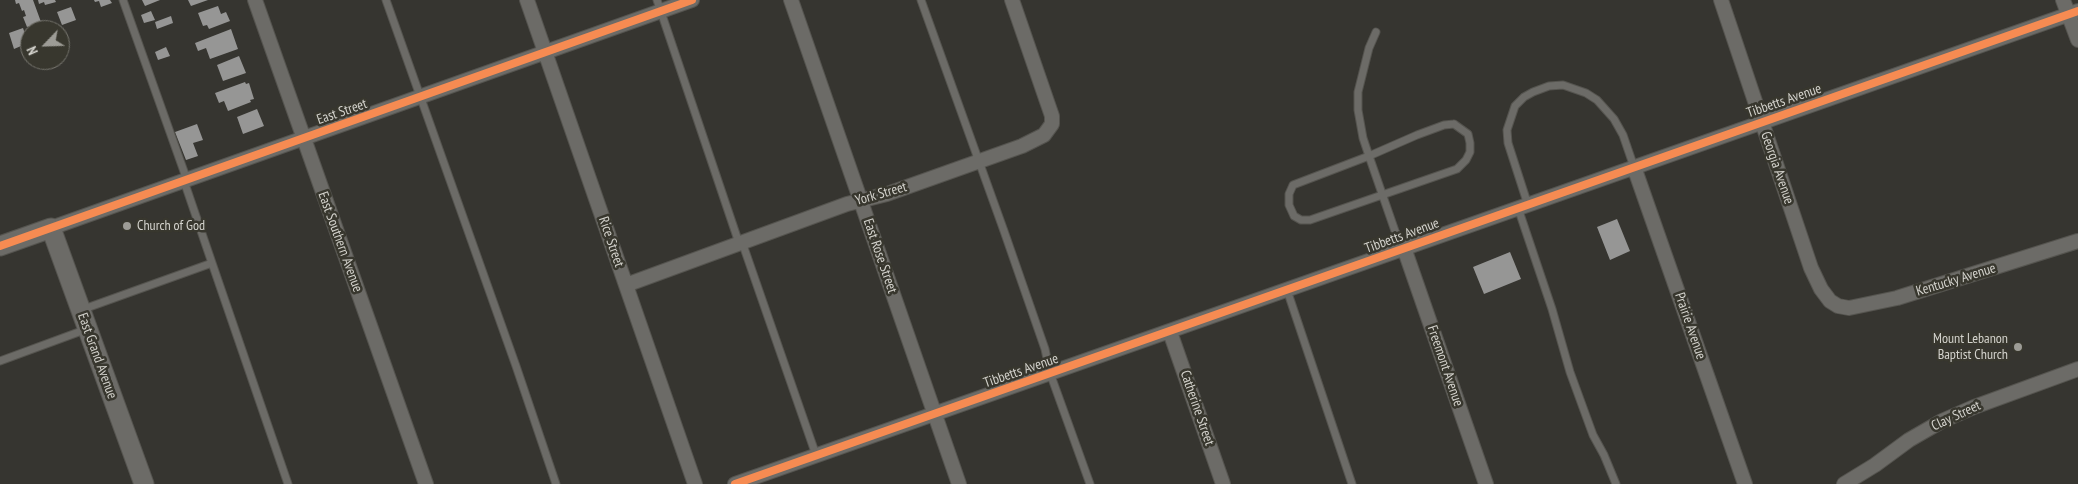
<!DOCTYPE html>
<html>
<head>
<meta charset="utf-8">
<style>
	body { margin:0 }
	#map { position:relative; width:2078px; height:484px; overflow:hidden; background:#363530; font-family:"PT Sans Narrow",sans-serif }
	canvas { display:block }
	.north { position:absolute; left:20px; top:20px; width:50px; height:50px; box-sizing:border-box; background:#38372e; border:1px solid #76756e; border-radius:50%; rotate:246deg; font-size:14px; font-weight:700; line-height:20px; text-align:center; color:#d4d3cd }
	.north::after { content:''; display:block; margin:auto; width:18px; height:22px; background:#9d9c96; clip-path:polygon(50% 0,100% 100%,50% 72%,0 100%) }
</style>
</head>
<body>
<div id="map">
<canvas width="2078" height="484"></canvas>
<div class="north">N</div>
</div>
<script>
const ctx = document.querySelector('canvas').getContext('2d');
ctx.lineJoin = 'round';
function fill(path, color) {
  ctx.fillStyle = color;
  ctx.fill(path, 'evenodd');
}
function poly(rows) {
  const path = new Path2D();
  for (const r of rows) {
    path.moveTo(r[0], r[1]);
    for (let i = 2; i < r.length; i += 2) path.lineTo(r[i], r[i + 1]);
  }
  return path;
}
function stroke(path, color, width, dash) {
  ctx.strokeStyle = color;
  ctx.lineWidth = width;
  ctx.lineCap = dash ? 'butt' : 'round';
  ctx.setLineDash(dash || []);
  ctx.stroke(path);
}
function label(font, color, halo, rows, align = 'center') {
  ctx.font = font + ' "PT Sans Narrow",sans-serif';
  ctx.lineWidth = 5;
  ctx.setLineDash([]);
  ctx.textBaseline = 'middle';
  ctx.strokeStyle = halo;
  ctx.fillStyle = color;
  for (const [text, x, y, turn = 0] of rows) {
    ctx.save();
    ctx.translate(x, y);
    ctx.rotate((+turn || 0) * Math.PI / 180);
    ctx.textAlign = isNaN(turn) ? turn : align;
    if (halo) ctx.strokeText(text, 0, 0);
    ctx.fillText(text, 0, 0);
    ctx.restore();
  }
}
const building = poly([
	[15,0,33,0,41,22,27,27,23,17,26,16,24,10,22,11,19,3,16,4],
	[38,0,55,0,56,2,45,5,44,2,39,4],
	[94,0,110,0,112,3,101,7,99,1,95,2],
	[142,0,160,0,145,6],
	[188,0,208,0,191,6],
	[218,6,221,14,226,12,230,21,209,29,207,25,203,26,198,13],
	[71,7,76,20,62,25,57,12],
	[151,11,155,20,144,23,141,15],
	[171,16,173,23,157,29,155,22],
	[23,28,28,43,14,49,9,33],
	[231,29,238,49,210,59,206,48,198,51,195,43],
	[166,47,170,56,158,60,155,52],
	[239,56,246,73,223,81,217,65],
	[245,82,246,84,249,83,254,99,250,100,251,102,228,111,224,101,219,103,215,93],
	[257,109,264,126,243,134,237,117],
	[197,124,203,140,193,143,198,156,186,160,175,132],
	[1617,219,1630,251,1610,260,1597,227],
	[1510,252,1521,279,1484,294,1473,267]
]);
const lane = poly([
	[123,0,187,180],
	[386,0,516,366,556,484],
	[657,0,739,243],
	[921,0,1004,231,1045,349,1050,373,1090,484],
	[1376,32,1369,48,1358,92,1358,110,1363,138,1369,156,1395,231,1404,248],
	[1454,124,1468,134,1470,143,1470,152,1466,160,1457,169,1310,220,1301,220,1294,216,1289,205,1289,194,1293,185,1369,156,1417,135,1444,125,1454,124],
	[1528,205,1508,143,1507,130,1515,106,1524,97,1533,92,1549,86,1563,85,1586,93,1597,100,1614,119,1623,135,1634,167],
	[1518,208,1552,309,1570,372,1593,435,1604,455,1616,484],
	[742,242,816,455],
	[212,263,288,484],
	[1287,290,1352,484],
	[81,310,212,263,184,181],
	[0,361,87,329]
]);
const street = poly([
	[255,0,426,484],
	[527,0,695,484],
	[791,0,959,484],
	[1721,0,1811,268,1821,289,1830,301,1838,306,1849,308,1897,298,2078,241],
	[2063,0,2078,40],
	[1634,167,1745,484],
	[51,228,692,0],
	[1404,248,1486,484],
	[626,285,847,204,887,194,1022,146,1044,135,1052,124,1052,116,1012,0],
	[1170,332,1223,484],
	[735,484,2078,11],
	[1844,484,1875,465,1909,440,1942,421,1974,407,2078,369]
]);
const secondary = poly([
	[0,246,51,228,144,484]
]);
const cycleway = poly([
	[0,246,692,0],
	[735,484,2078,11]
]);
const markers = [
	[127,226,5,"#9d9c96"],
	[2018,347,5,"#9d9c96"]
];
const streetNames = [
	["Tibbetts Avenue",1784,101,-19],
	["East Street",342,112,-19],
	["Georgia Avenue",1777,168,71],
	["York Street",881,194,-16],
	["Tibbetts Avenue",1402,236,-20],
	["East Southern Avenue",340,242,70],
	["Rice Street",611,242,71],
	["East Rose Street",880,256,71],
	["Kentucky Avenue",1956,280,-17],
	["Prairie Avenue",1690,326,71],
	["East Grand Avenue",97,356,70],
	["Freemont Avenue",1445,366,71],
	["Tibbetts Avenue",1021,371,-19],
	["Catherine Street",1197,408,71],
	["Clay Street",1956,416,-25]
];
const poiNames = [
	["Church of God",137,226],
	["Mount Lebanon",2008,339,"right"],
	["Baptist Church",2008,355,"right"]
];
fill(building, '#969695');
stroke(lane, '#55544f', 9);
stroke(street, '#55544f', 16);
stroke(secondary, '#55544f', 21);
stroke(lane, '#6c6b67', 7);
stroke(street, '#6c6b67', 14);
stroke(secondary, '#6c6b67', 19);
stroke(cycleway, '#f68b52', 8);
for (const [x, y, r, color] of markers) {
  const dot = new Path2D();
  dot.arc(x, y, r, 0, 2 * Math.PI);
  ctx.fillStyle = color;
  ctx.fill(dot);
  stroke(dot, '#38372e', 2);
}
label('14px', '#d4d3cd', '#38372e', streetNames);
label('14px', '#d4d3cd', '#38372e', poiNames, 'left');
</script>
</body>
</html>
